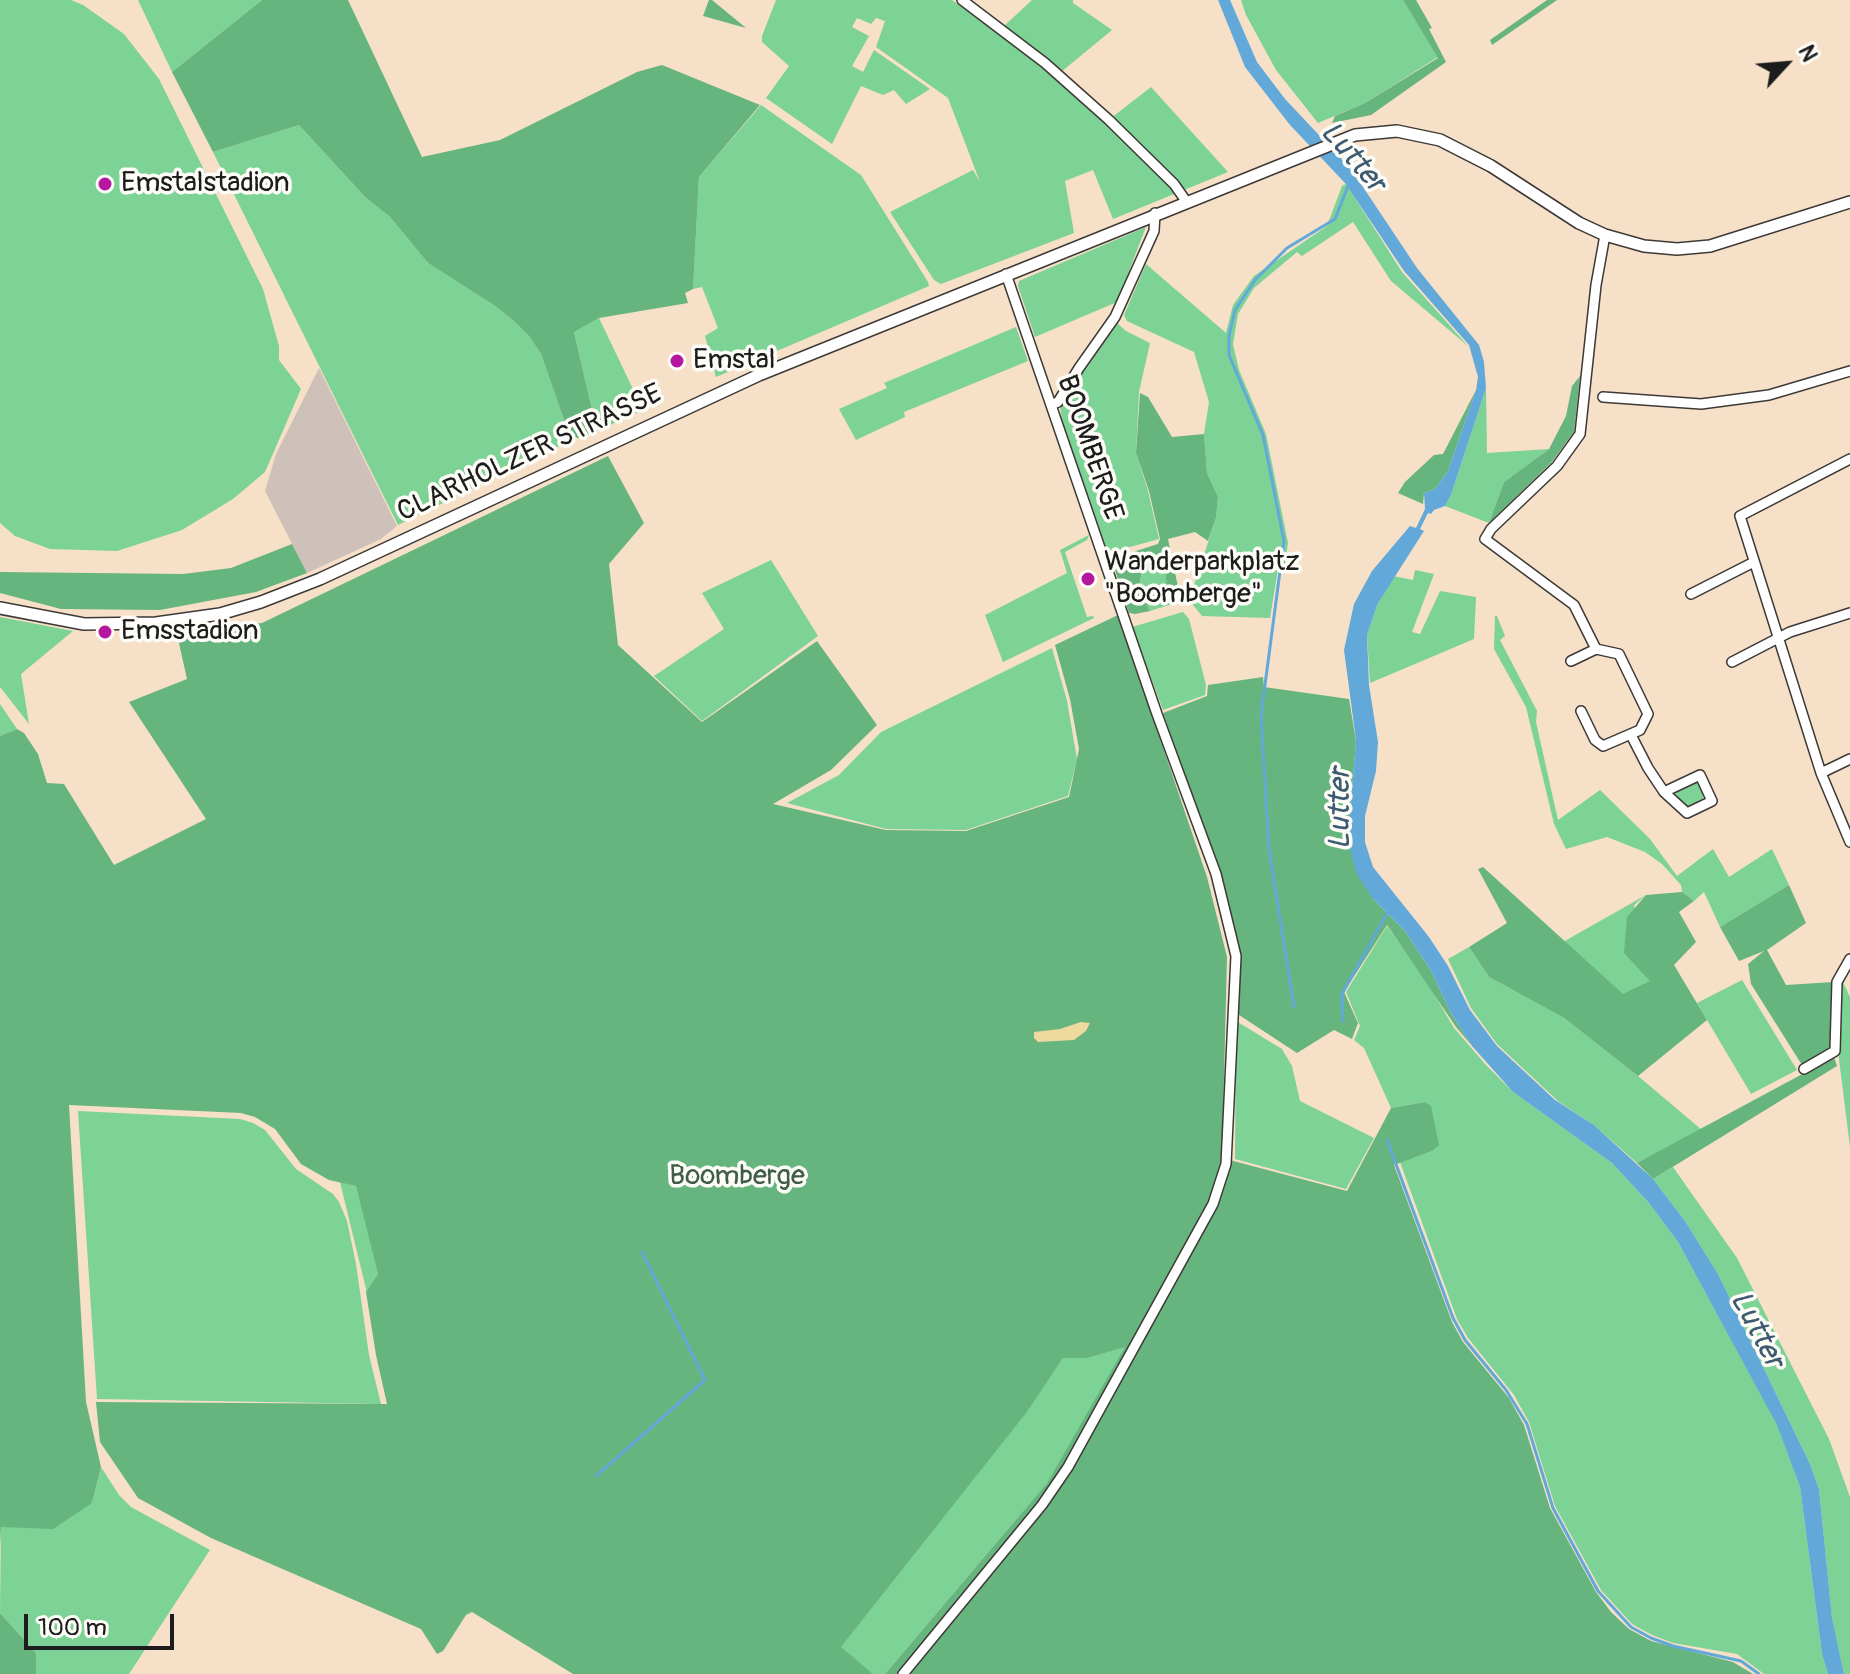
<!DOCTYPE html>
<html>
<head>
<meta charset="utf-8">
<style>
	body { margin:0 }
	#map { position:relative; width:1850px; height:1674px; overflow:hidden; background:#f6e0c8; font-family:Pangolin,sans-serif }
	canvas { display:block }
	.north { position:absolute; left:1746px; top:24px; width:80px; height:80px; -webkit-text-stroke:6px #fdfcf7; paint-order:stroke; rotate:64deg; font-size:22px; font-weight:700; line-height:32px; text-align:center; color:#1c1c1c }
	.north::after { content:''; display:block; margin:auto; width:28px; height:36px; background:#1c1c1c; clip-path:polygon(50% 0,100% 100%,50% 72%,0 100%) }
	.scale { position:absolute; left:24px; top:1614px; width:150px; height:36px; box-sizing:border-box; border:4px solid #1c1c1c; border-top:0; padding-left:10px; font-size:24px; line-height:28px; white-space:nowrap; color:#1c1c1c; -webkit-text-stroke:6px #fdfcf7; paint-order:stroke }
</style>
</head>
<body>
<div id="map">
<canvas width="1850" height="1674"></canvas>
<div class="north">N</div>
<div class="scale">100 m</div>
</div>
<script>
const ctx = document.querySelector('canvas').getContext('2d');
ctx.lineJoin = 'round';
function fill(path, color) {
  ctx.fillStyle = color;
  ctx.fill(path, 'evenodd');
}
function poly(rows) {
  const path = new Path2D();
  for (const r of rows) {
    path.moveTo(r[0], r[1]);
    for (let i = 2; i < r.length; i += 2) path.lineTo(r[i], r[i + 1]);
  }
  return path;
}
function stroke(path, color, width, dash) {
  ctx.strokeStyle = color;
  ctx.lineWidth = width;
  ctx.lineCap = dash ? 'butt' : 'round';
  ctx.setLineDash(dash || []);
  ctx.stroke(path);
}
function label(font, color, halo, rows, align = 'center') {
  ctx.font = font + ' Pangolin,sans-serif';
  ctx.lineWidth = 7;
  ctx.setLineDash([]);
  ctx.textBaseline = 'middle';
  ctx.strokeStyle = halo;
  ctx.fillStyle = color;
  for (const [text, x, y, turn = 0] of rows) {
    ctx.save();
    ctx.translate(x, y);
    ctx.rotate((+turn || 0) * Math.PI / 180);
    ctx.textAlign = isNaN(turn) ? turn : align;
    if (halo) ctx.strokeText(text, 0, 0);
    ctx.fillText(text, 0, 0);
    ctx.restore();
  }
}
const industrial = poly([
	[319,368,397,526,381,539,307,573,265,491,276,454]
]);
const green = poly([
	[0,0,71,0,83,5,124,34,159,79,263,289,279,346,279,360,301,389,265,472,233,499,182,530,117,551,50,549,15,536,0,523],
	[138,0,262,0,172,72],
	[776,0,952,0,1056,77,1106,122,1151,87,1228,172,1113,219,1093,170,1065,181,1074,233,941,284,934,280,890,212,973,170,980,182,948,98,876,47,885,21,876,18,871,24,857,18,852,27,869,36,852,66,863,72,874,50,930,89,906,104,894,90,883,95,861,86,832,144,766,98,789,66,762,42,762,36],
	[1032,0,1073,0,1073,3,1112,30,1061,72,1003,27],
	[1241,0,1403,0,1438,57,1365,103,1318,123,1276,70,1246,15],
	[761,105,861,175,928,282,929,286,716,377,705,336,718,328,702,287,693,289,699,177],
	[299,125,365,197,390,217,428,263,495,306,514,321,529,336,541,354,570,437,568,442,398,525,213,152],
	[1346,184,1402,272,1468,346,1391,281,1353,222,1302,256,1297,252,1254,288,1238,314,1233,344,1239,370,1266,434,1288,543,1285,564,1279,563,1270,618,1202,616,1189,600,1216,518,1218,497,1207,473,1204,434,1209,402,1194,352,1127,321,1124,315,1146,264,1226,333,1233,305,1254,276,1327,226,1342,186],
	[1146,227,1117,302,1035,337,1018,286,1019,281],
	[599,318,643,410,597,431,574,332],
	[1116,322,1126,331,1150,343,1139,392,1136,453,1148,491,1159,539,1108,553,1062,421,1060,405],
	[1016,327,1028,361,904,412,905,417,856,440,839,409,887,388,884,383],
	[1486,388,1487,453,1549,449,1504,482,1489,523,1445,506,1451,495],
	[1089,535,1087,540,1065,552,1087,617,1093,616,1094,618,1003,662,985,615,1067,573,1060,550],
	[771,560,818,636,702,721,654,676,724,629,702,593],
	[1144,560,1164,561,1167,587,1178,587,1182,601,1150,611,1139,587],
	[1415,570,1434,574,1412,632,1420,634,1440,591,1476,597,1474,639,1370,683,1367,635,1378,603,1393,576,1413,580],
	[1183,612,1189,619,1206,685,1205,695,1163,710,1132,627],
	[1495,616,1497,616,1505,636,1500,640,1537,711,1536,722,1558,820,1600,790,1650,839,1677,876,1713,849,1729,877,1772,849,1789,885,1720,927,1704,892,1694,901,1682,892,1681,885,1662,864,1645,852,1607,837,1566,849,1554,824,1526,707,1494,649],
	[0,617,73,631,21,674,29,724,0,687],
	[1052,648,1067,701,1077,759,1068,796,966,830,886,829,787,803,839,775,881,732],
	[0,704,17,729,0,736],
	[1695,782,1700,784,1704,794,1702,801,1691,806,1683,806,1675,798,1676,792],
	[1646,895,1634,905,1650,982,1623,995,1563,942],
	[1387,926,1428,984,1454,1028,1486,1065,1513,1092,1612,1163,1649,1203,1678,1242,1777,1424,1800,1487,1822,1654,1828,1674,1764,1674,1737,1654,1673,1643,1652,1635,1632,1624,1601,1590,1555,1506,1529,1422,1514,1395,1468,1338,1457,1319,1400,1162,1432,1151,1431,1107,1425,1102,1391,1108,1364,1048,1354,1040,1360,1026,1346,992],
	[1469,947,1489,977,1564,1018,1638,1076,1702,1130,1637,1163,1594,1125,1559,1102,1497,1044,1471,1008,1448,959],
	[1742,980,1797,1070,1751,1094,1697,1003],
	[1842,980,1850,997,1850,1147,1838,1051],
	[1236,1021,1282,1049,1292,1066,1300,1101,1374,1138,1346,1189,1235,1159],
	[78,1111,240,1119,253,1123,265,1130,296,1169,333,1194,339,1202,347,1221,356,1264,369,1355,381,1404,97,1399],
	[1673,1167,1737,1258,1829,1439,1850,1497,1850,1674,1844,1674,1832,1619,1819,1489,1810,1464,1718,1274,1685,1221,1653,1179],
	[340,1182,356,1186,368,1227,378,1274,367,1293],
	[1127,1346,1047,1483,885,1674,873,1674,840,1648,1025,1413,1063,1358,1088,1358],
	[101,1467,119,1495,131,1507,210,1550,129,1674,36,1674,36,1653,0,1613,1,1527,92,1503]
]);
const forest = poly([
	[262,0,348,0,422,157,500,140,637,72,662,65,760,105,699,177,693,289,685,293,688,303,599,318,574,332,597,431,579,438,570,437,541,354,529,336,514,321,495,306,428,263,390,217,365,197,299,125,213,152,172,72],
	[709,0,712,0,746,28,703,16],
	[1403,0,1416,0,1432,28,1429,29,1446,62,1371,115,1332,123,1335,116,1365,103,1438,58],
	[1547,0,1557,0,1492,45,1490,40],
	[1580,376,1574,432,1551,463,1489,523,1504,482,1549,449,1566,416,1572,386],
	[1476,390,1448,471,1435,489,1424,493,1423,504,1398,493,1405,482,1434,455,1443,454],
	[1140,393,1148,397,1172,437,1204,434,1207,473,1218,497,1216,518,1208,541,1195,532,1168,539,1178,587,1167,588,1164,561,1144,560,1139,587,1150,611,1135,614,1129,613,1112,561,1114,558,1158,544,1160,539,1149,491,1136,453],
	[608,456,644,523,609,564,618,645,702,722,817,641,877,725,831,770,773,804,886,830,966,831,1069,797,1079,749,1070,699,1055,645,1118,615,1207,877,1227,957,1222,1158,1347,1191,1391,1108,1425,1102,1431,1106,1439,1145,1432,1151,1394,1165,1452,1322,1463,1342,1509,1398,1524,1425,1550,1508,1596,1592,1611,1612,1629,1629,1651,1641,1733,1662,1753,1674,885,1674,1047,1483,1125,1347,1088,1358,1063,1358,1026,1413,841,1647,873,1674,573,1674,472,1612,466,1615,443,1651,437,1654,421,1629,211,1538,138,1498,100,1442,96,1402,387,1404,376,1355,366,1292,378,1274,356,1186,329,1180,301,1164,275,1129,255,1117,241,1113,69,1105,86,1402,101,1467,92,1503,53,1529,1,1527,0,1547,0,736,17,729,24,733,38,754,47,783,64,784,114,865,206,819,129,702,187,679,176,630,262,623],
	[292,544,307,573,256,592,160,610,61,609,0,593,0,572,183,574,231,568],
	[1263,677,1264,687,1349,699,1356,741,1348,839,1373,899,1405,931,1430,969,1451,1013,1472,1046,1456,1027,1387,925,1344,992,1358,1023,1352,1039,1334,1030,1297,1053,1236,1013,1241,955,1219,871,1163,713,1207,696,1208,685],
	[1483,867,1623,994,1650,981,1624,953,1627,917,1646,895,1682,892,1694,901,1679,912,1696,942,1674,965,1707,1020,1638,1076,1564,1018,1489,977,1469,947,1507,923,1478,869],
	[1789,885,1806,923,1767,950,1786,985,1833,982,1832,1046,1802,1065,1751,984,1748,964,1764,951,1739,961,1720,927],
	[1834,1057,1837,1066,1653,1179,1637,1163],
	[0,1613,36,1653,36,1674,0,1674]
]);
const sand = poly([
	[1081,1022,1090,1023,1086,1031,1074,1040,1038,1042,1034,1038,1034,1032,1060,1029]
]);
const water = poly([
	[1218,0,1230,0,1257,62,1285,99,1351,169,1417,268,1479,345,1484,362,1486,388,1451,495,1445,506,1434,510,1431,514,1428,513,1420,529,1424,531,1378,603,1367,635,1369,685,1378,742,1376,771,1365,816,1365,842,1373,867,1429,937,1448,966,1470,1010,1497,1046,1555,1100,1594,1125,1653,1179,1685,1221,1718,1274,1810,1464,1819,1489,1832,1618,1844,1674,1828,1674,1822,1654,1800,1487,1777,1425,1678,1242,1649,1203,1612,1163,1513,1092,1472,1046,1451,1013,1430,969,1405,931,1373,899,1356,873,1348,839,1356,740,1344,650,1354,604,1372,571,1410,526,1416,528,1425,509,1424,493,1435,489,1448,471,1476,390,1478,377,1469,345,1404,271,1345,183,1290,125,1245,67]
]);
const stream = poly([
	[1294,1007,1269,849,1261,715,1284,541,1263,435,1229,355,1229,336,1235,310,1255,280,1287,248,1335,219,1348,186],
	[1343,1021,1342,994,1387,913],
	[1387,1140,1453,1318,1465,1340,1506,1390,1527,1424,1553,1508,1598,1591,1631,1627,1651,1638,1673,1646,1741,1661,1759,1674],
	[596,1476,705,1380,642,1252]
]);
const minor = poly([
	[962,0,1045,63,1109,120,1174,184,1186,201],
	[1603,397,1701,404,1769,395,1850,371],
	[1051,405,1058,402,1079,368,1115,317,1154,231,1155,213],
	[1850,459,1740,516,1821,773,1850,842],
	[1691,594,1754,562],
	[1571,661,1596,649],
	[1732,662,1790,632,1850,613],
	[1581,711,1595,740,1603,746,1640,730,1648,714,1619,654,1596,649,1574,605,1485,539,1491,529,1557,466,1580,434,1596,285,1605,235],
	[1631,735,1648,768,1664,792,1700,775,1712,801,1687,813,1664,792],
	[1821,773,1850,759],
	[1804,1069,1835,1051,1837,982,1850,959],
	[903,1674,1042,1505,1068,1467,1213,1204,1226,1164,1236,956,1216,874,1157,714,1006,274]
]);
const tertiary = poly([
	[0,608,84,624,156,623,220,614,261,602,320,579,759,375,1355,135,1397,131,1440,140,1491,166,1579,223,1605,235,1644,246,1677,249,1710,246,1850,202]
]);
const markers = [
	[105,184,8,"#b5179e"],
	[677,361,8,"#b5179e"],
	[1088,579,8,"#b5179e"],
	[105,632,8,"#b5179e"]
];
const poiNames = [
	["Emstalstadion",121,184],
	["Emstal",693,361],
	["Wanderparkplatz",1104,563],
	["\"Boomberge\"",1104,595],
	["Emsstadion",121,632]
];
const streetNames = [
	["BOOMBERGE",1089,448,71],
	["CLARHOLZER STRASSE",530,454,-25]
];
const parkNames = [
	["Boomberge",737,1177]
];
const waterNames = [
	["Lutter",1352,158,49],
	["Lutter",1341,809,-90],
	["Lutter",1756,1330,62]
];
fill(industrial, '#cec1b9');
fill(green, '#7dd295');
fill(forest, '#66b47e');
fill(sand, '#eeda9e');
fill(water, '#62a9d9');
stroke(stream, '#62a9d9', 3);
stroke(minor, '#3d3936', 12);
stroke(tertiary, '#3d3936', 14);
stroke(minor, '#fff', 9);
stroke(tertiary, '#fff', 11);
for (const [x, y, r, color] of markers) {
  const dot = new Path2D();
  dot.arc(x, y, r, 0, 2 * Math.PI);
  ctx.fillStyle = color;
  ctx.fill(dot);
  stroke(dot, '#fdfcf7', 3);
}
label('28px', '#1c1c1c', '#fdfcf7', poiNames, 'left');
label('28px', '#1c1c1c', '#fdfcf7', streetNames);
label('28px', '#3e5c46', '#fdfcf7', parkNames);
label('italic 30px', '#3c5b71', '#fdfcf7', waterNames);
</script>
</body>
</html>
